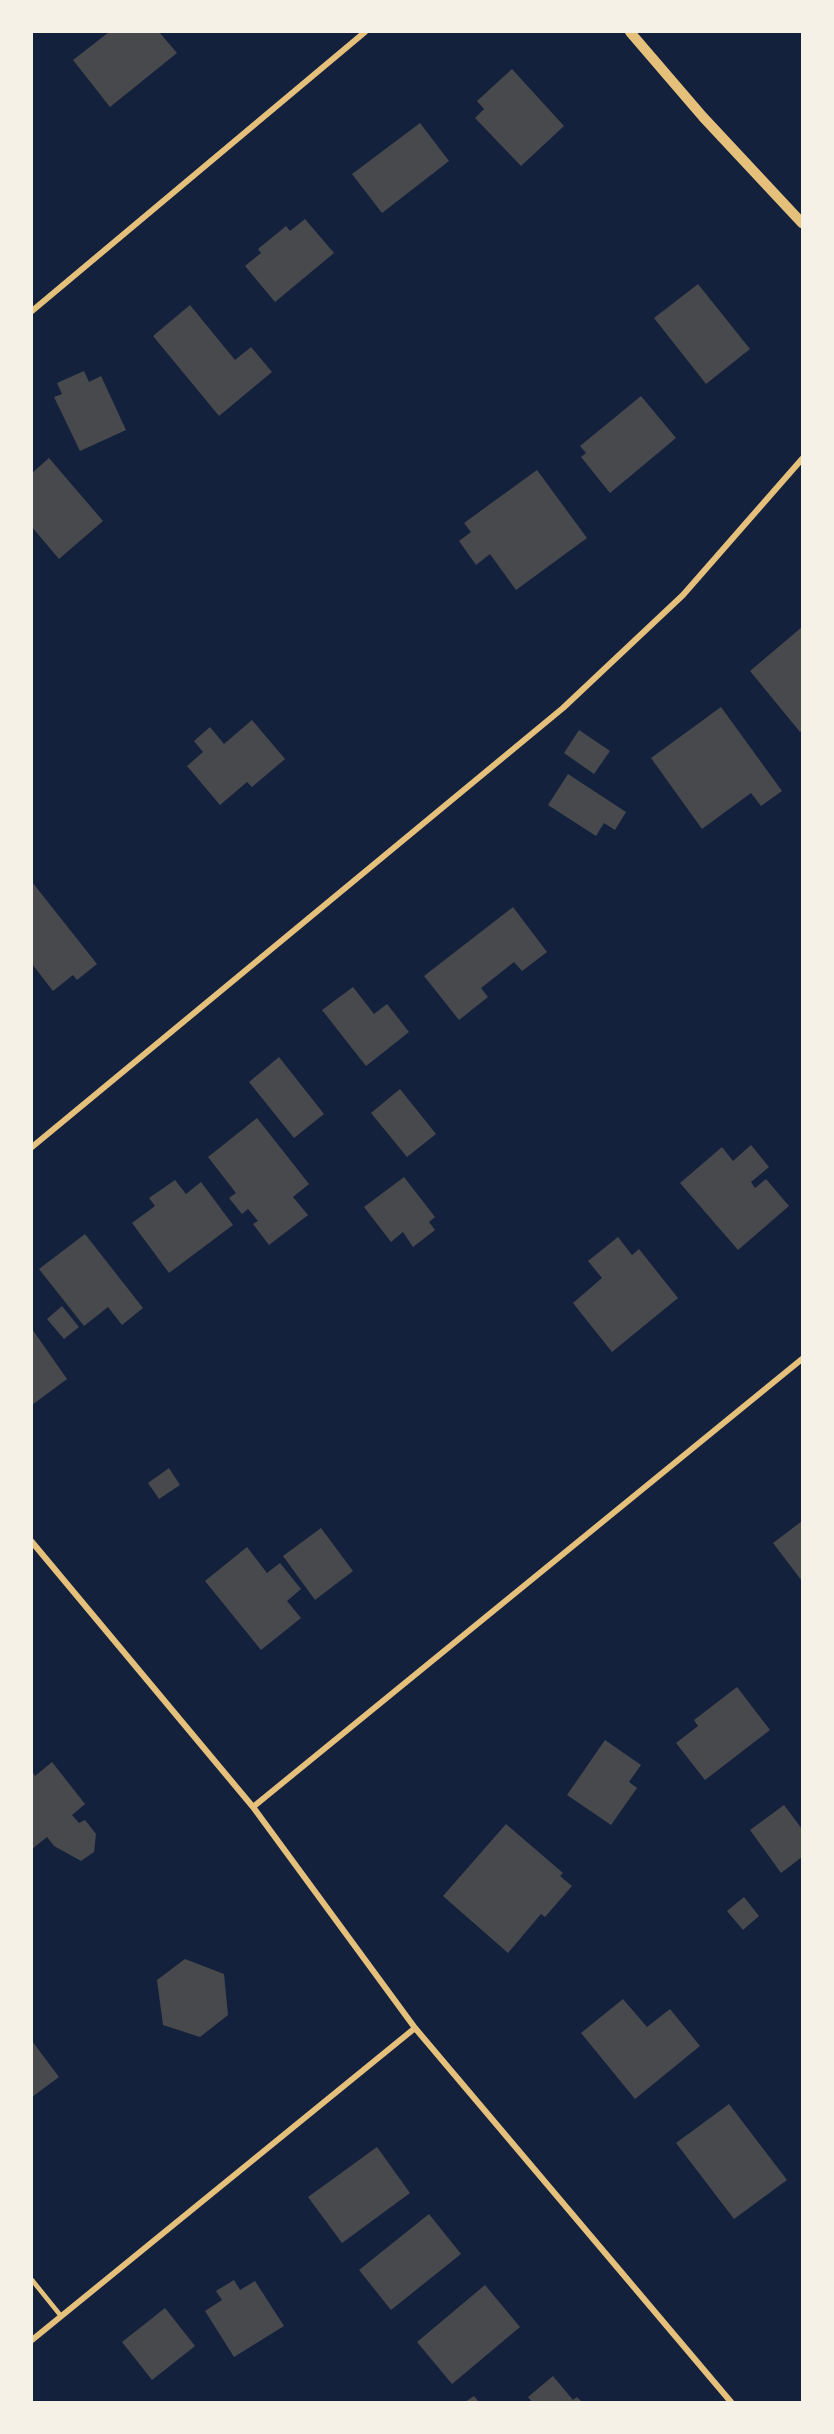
<!DOCTYPE html>
<html>
<head>
<meta charset="utf-8">
<style>
	body { margin:0 }
	#map { position:relative; width:834px; height:2434px; overflow:hidden; background:#14213d; font-family:"Varela Round",sans-serif }
	canvas { display:block }
	.frame { position:absolute; inset:0; border:33px solid #f6f1e7; pointer-events:none }
</style>
</head>
<body>
<div id="map">
<canvas width="834" height="2434"></canvas>
<div class="frame"></div>
</div>
<script>
const ctx = document.querySelector('canvas').getContext('2d');
ctx.lineJoin = 'round';
function fill(path, color) {
  ctx.fillStyle = color;
  ctx.fill(path, 'evenodd');
}
function poly(rows) {
  const path = new Path2D();
  for (const r of rows) {
    path.moveTo(r[0], r[1]);
    for (let i = 2; i < r.length; i += 2) path.lineTo(r[i], r[i + 1]);
  }
  return path;
}
function stroke(path, color, width, dash) {
  ctx.strokeStyle = color;
  ctx.lineWidth = width;
  ctx.lineCap = dash ? 'butt' : 'round';
  ctx.setLineDash(dash || []);
  ctx.stroke(path);
}
const building = poly([
	[109,32,159,32,177,53,110,107,73,60],
	[512,69,564,126,521,166,475,118,484,109,477,101],
	[420,123,449,161,382,213,352,174],
	[305,219,334,253,275,302,245,266,261,253,258,249,286,226,290,231],
	[698,284,750,349,706,384,654,318],
	[190,305,235,360,251,347,272,372,219,416,153,336],
	[84,371,89,382,101,376,126,430,80,451,54,397,62,394,57,383],
	[641,396,676,438,610,493,581,457,586,453,580,446],
	[49,458,103,521,59,559,32,527,32,473],
	[537,470,587,538,516,590,490,554,476,565,459,541,471,532,464,523],
	[802,627,802,730,800,732,750,671],
	[721,707,782,791,761,806,751,793,702,829,651,758],
	[252,720,285,759,252,787,247,782,220,805,187,766,203,752,194,741,210,727,224,744],
	[579,730,610,751,594,774,564,753],
	[568,774,626,812,615,830,604,823,596,836,548,805],
	[32,882,97,964,77,980,73,975,53,991,32,964],
	[513,907,547,952,522,971,514,962,481,988,488,997,459,1020,424,976],
	[353,987,374,1014,387,1004,409,1032,366,1066,322,1010],
	[279,1057,324,1114,294,1138,249,1082],
	[400,1089,436,1134,407,1157,371,1113],
	[257,1118,309,1184,293,1197,308,1215,269,1245,253,1224,258,1221,248,1209,242,1214,229,1198,236,1193,208,1157],
	[751,1145,769,1167,751,1182,755,1188,766,1179,789,1206,738,1250,680,1183,722,1147,733,1161],
	[404,1177,435,1217,429,1222,435,1230,413,1247,403,1232,391,1242,364,1207],
	[175,1180,186,1194,201,1182,233,1225,169,1273,132,1223,155,1206,149,1198],
	[85,1234,143,1308,122,1325,108,1307,84,1326,39,1269],
	[618,1237,632,1255,639,1249,678,1298,612,1352,573,1303,602,1278,588,1261],
	[62,1306,79,1327,64,1339,47,1319],
	[32,1329,67,1379,32,1405],
	[169,1468,180,1485,159,1499,148,1483],
	[802,1521,802,1581,773,1543],
	[321,1528,353,1571,315,1600,283,1556],
	[247,1547,267,1573,280,1563,301,1589,287,1601,301,1618,261,1650,205,1581],
	[737,1687,770,1730,705,1780,676,1743,698,1726,694,1720],
	[605,1740,641,1765,629,1782,637,1788,611,1825,567,1795],
	[52,1762,85,1804,72,1815,79,1823,85,1820,96,1834,94,1852,81,1861,54,1846,47,1837,32,1849,32,1771,35,1776],
	[784,1805,802,1829,802,1857,781,1873,750,1830],
	[506,1824,563,1873,560,1876,572,1886,545,1917,541,1914,508,1953,443,1896],
	[744,1897,759,1916,743,1930,727,1911],
	[185,1959,224,1974,228,2015,200,2037,163,2025,157,1980],
	[623,1999,647,2027,670,2009,700,2046,635,2099,581,2033],
	[32,2041,59,2077,32,2097],
	[729,2104,787,2180,734,2219,676,2143],
	[377,2147,410,2193,342,2243,308,2197],
	[429,2214,461,2254,391,2310,359,2270],
	[234,2280,240,2290,255,2281,284,2326,234,2357,205,2311,222,2300,216,2291],
	[485,2285,520,2327,452,2384,417,2342],
	[165,2308,195,2346,152,2380,122,2342],
	[553,2376,573,2400,577,2397,582,2402,532,2402,528,2397],
	[474,2396,479,2402,465,2402]
]);
const service = poly([
	[32,2280,61,2316]
]);
const minor = poly([
	[32,311,365,32],
	[32,1147,563,708,683,595,802,459],
	[32,1542,253,1807,415,2028,731,2402],
	[253,1807,802,1359],
	[32,2340,415,2028]
]);
const tertiary = poly([
	[630,32,703,117,802,223]
]);
fill(building, '#48494c');
stroke(service, '#e5c07b', 4.5);
stroke(minor, '#e5c07b', 6);
stroke(tertiary, '#e5c07b', 10);
</script>
</body>
</html>
